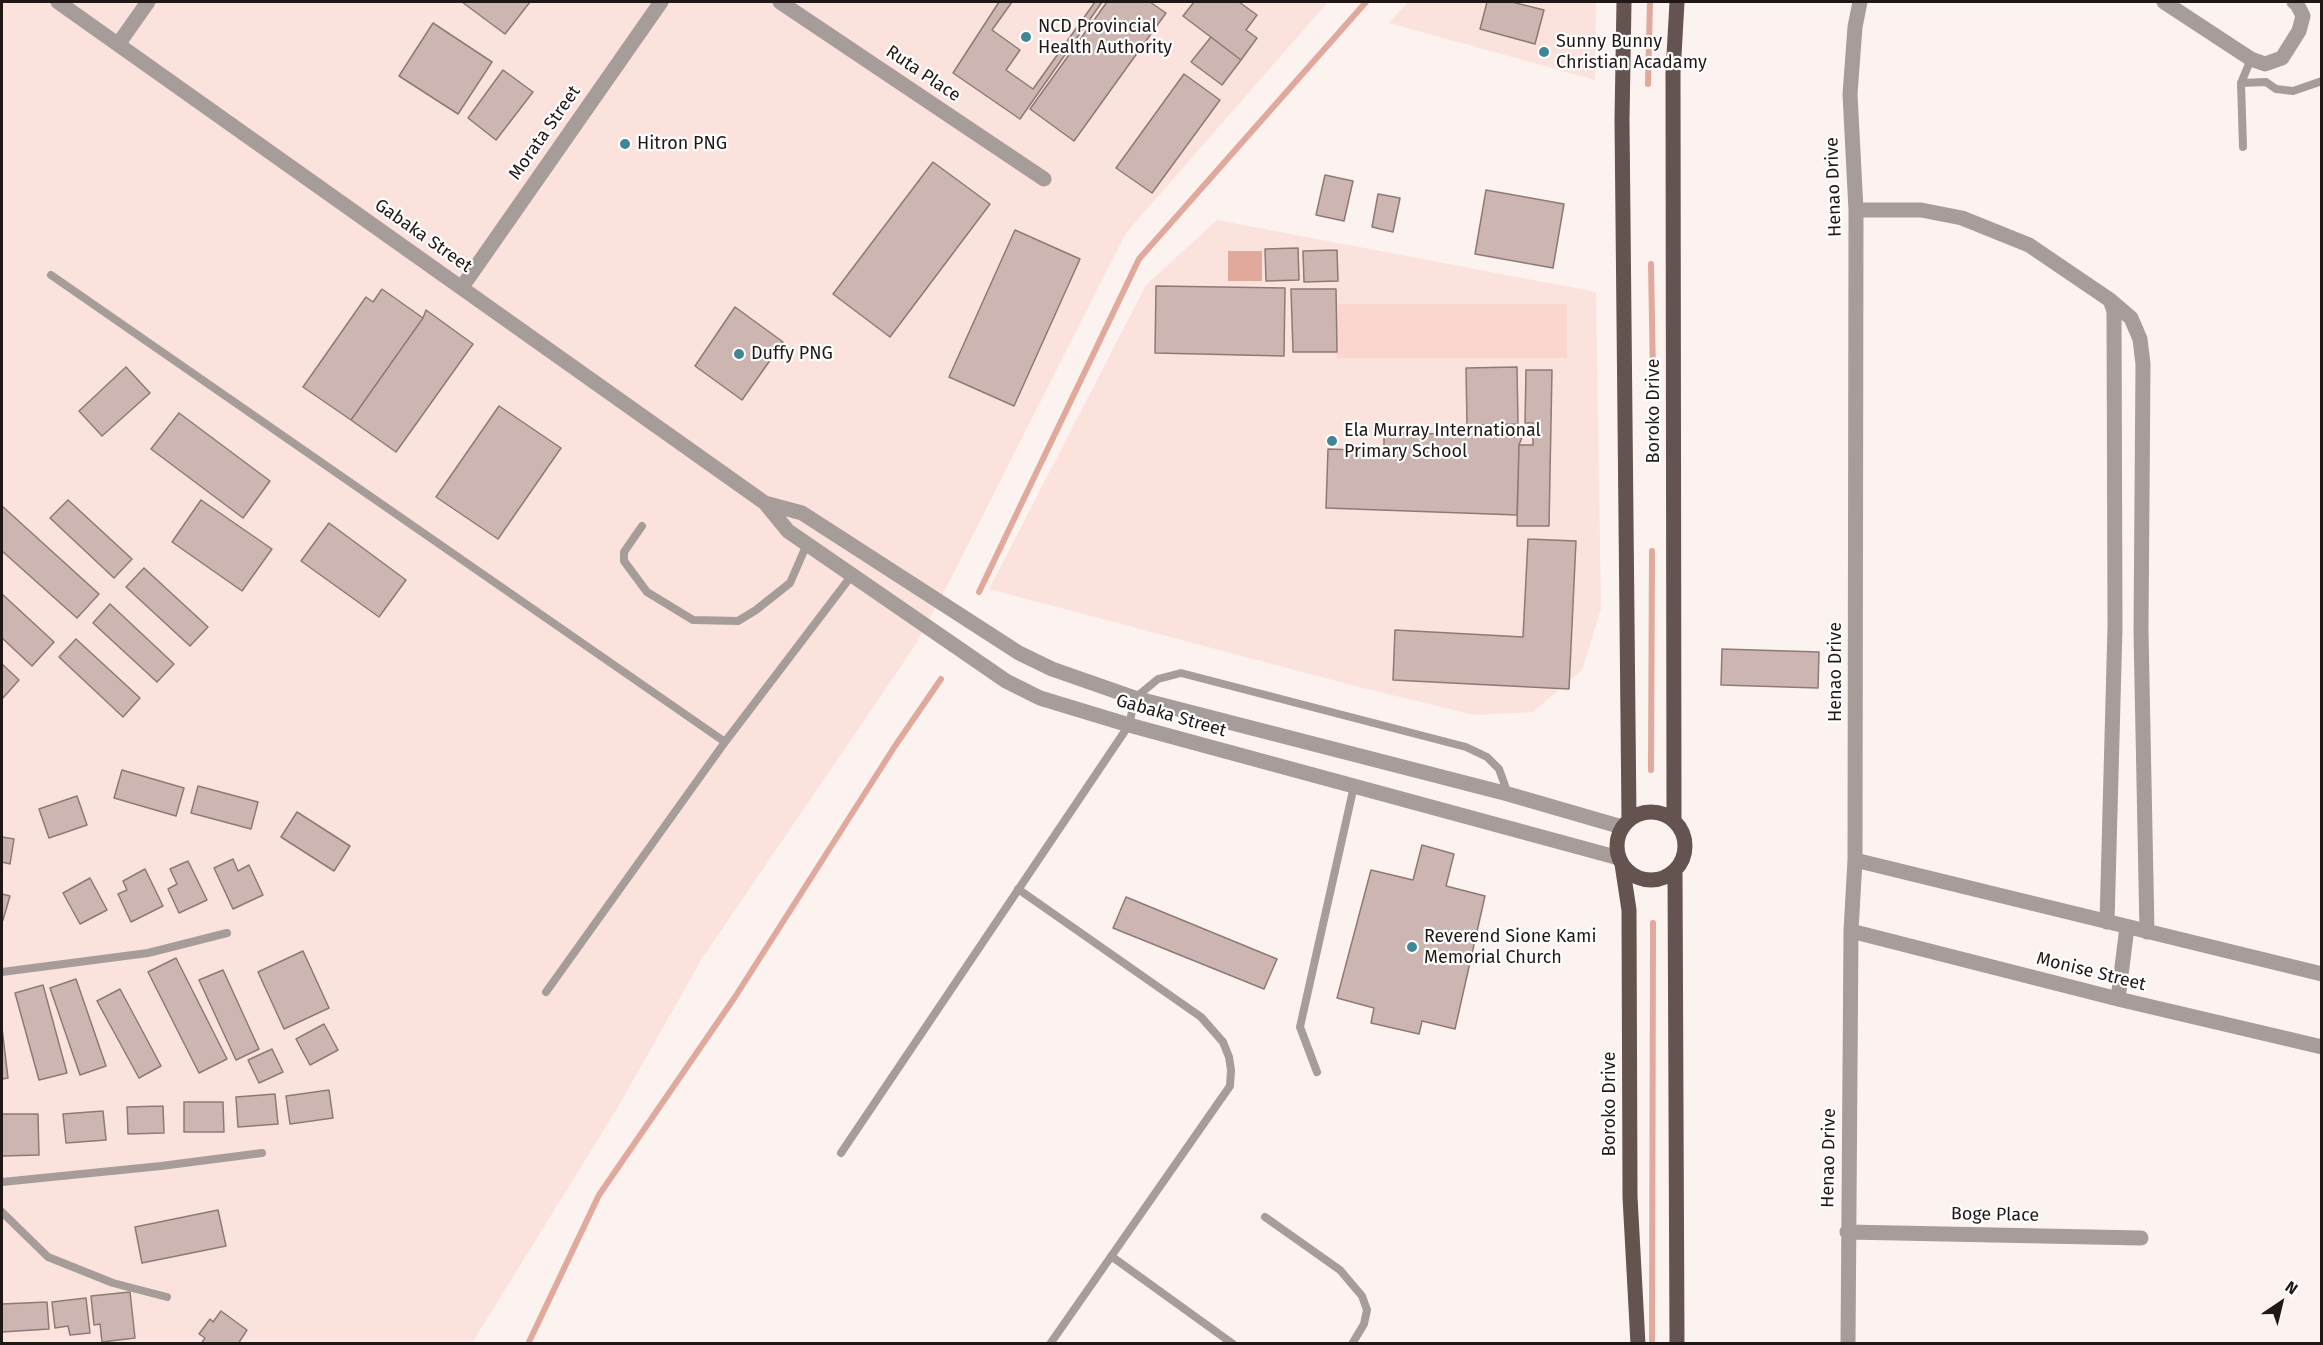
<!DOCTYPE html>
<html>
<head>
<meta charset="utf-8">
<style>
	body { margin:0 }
	#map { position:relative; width:2323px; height:1345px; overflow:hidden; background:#fcf2f0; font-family:"Fira Sans",sans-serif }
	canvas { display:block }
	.frame { position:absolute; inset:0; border:3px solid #201816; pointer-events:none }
	.north { position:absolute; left:2251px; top:1273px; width:60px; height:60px; -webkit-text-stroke:4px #fff; paint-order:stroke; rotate:35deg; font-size:16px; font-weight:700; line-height:24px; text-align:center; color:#201816 }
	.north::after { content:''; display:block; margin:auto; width:21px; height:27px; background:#201816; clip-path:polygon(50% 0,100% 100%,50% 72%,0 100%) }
</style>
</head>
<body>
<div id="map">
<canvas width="2323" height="1345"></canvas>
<div class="frame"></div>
<div class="north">N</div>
</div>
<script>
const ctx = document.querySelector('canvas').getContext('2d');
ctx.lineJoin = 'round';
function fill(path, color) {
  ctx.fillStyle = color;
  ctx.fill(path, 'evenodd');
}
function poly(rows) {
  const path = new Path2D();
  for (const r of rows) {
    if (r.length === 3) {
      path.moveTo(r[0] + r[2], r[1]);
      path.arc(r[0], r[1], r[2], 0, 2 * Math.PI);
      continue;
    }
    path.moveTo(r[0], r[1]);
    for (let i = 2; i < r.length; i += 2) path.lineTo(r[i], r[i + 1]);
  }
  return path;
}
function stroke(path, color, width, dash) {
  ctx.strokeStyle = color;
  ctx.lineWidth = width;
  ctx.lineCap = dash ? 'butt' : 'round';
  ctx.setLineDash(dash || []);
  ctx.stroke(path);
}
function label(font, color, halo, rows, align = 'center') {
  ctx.font = font + ' "Fira Sans",sans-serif';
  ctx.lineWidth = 4.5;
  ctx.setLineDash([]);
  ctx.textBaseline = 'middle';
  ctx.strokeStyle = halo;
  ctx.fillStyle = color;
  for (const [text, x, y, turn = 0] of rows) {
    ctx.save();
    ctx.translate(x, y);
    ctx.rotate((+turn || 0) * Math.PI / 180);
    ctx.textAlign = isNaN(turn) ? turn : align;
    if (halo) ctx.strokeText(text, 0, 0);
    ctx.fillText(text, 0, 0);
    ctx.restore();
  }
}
const built = poly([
	[2,2,1328,2,1126,233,948,584,914,647,703,957,618,1107,472,1343,2,1344],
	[1408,2,1596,2,1595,80,1389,23],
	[1217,220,1596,292,1601,609,1582,670,1533,712,1474,715,1355,686,989,589,1146,285]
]);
const green = poly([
	[1336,304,1567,304,1567,358,1337,358]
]);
const water = poly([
	[1228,251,1262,251,1262,281,1228,281]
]);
const stream = poly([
	[1648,84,1650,2],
	[1651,264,1653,375],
	[979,592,1139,259,1366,2],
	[1651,770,1652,551],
	[528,1344,599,1195,735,997,895,746,941,679],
	[1652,1344,1653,923]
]);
const building = poly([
	[462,2,530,2,505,34,462,2],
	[999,2,1102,2,1020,119,953,73,999,2],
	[1012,2,1095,2,1033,89,1006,70,1020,50,992,30,1012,2],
	[1107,2,1150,2,1166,13,1074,141,1030,109,1107,2],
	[1194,2,1239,2,1257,15,1246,30,1257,38,1241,60,1183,16,1194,2],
	[1487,2,1512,2,1544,10,1535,44,1480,29,1487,2],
	[433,23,492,62,458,114,399,76,433,23],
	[1211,37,1241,60,1222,85,1191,62,1211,37],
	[503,70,533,92,496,140,468,118,503,70],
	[1184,74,1220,100,1152,193,1116,168,1184,74],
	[933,162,990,204,890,337,833,294,933,162],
	[1325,175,1353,181,1344,221,1316,215,1325,175],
	[1486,190,1564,204,1553,268,1475,254,1486,190],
	[1378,194,1400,198,1393,232,1372,227,1378,194],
	[1015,230,1080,259,1014,406,949,377,1015,230],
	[1298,248,1299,280,1266,281,1265,249,1298,248],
	[1337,250,1338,281,1304,282,1303,251,1337,250],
	[1156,286,1285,288,1284,356,1155,353,1156,286],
	[382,289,423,318,351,420,303,387,366,297,373,302,382,289],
	[1291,289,1336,289,1337,352,1293,352,1291,289],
	[735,307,783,342,742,400,695,366,735,307],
	[426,310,473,344,396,452,351,420,423,318,426,310],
	[126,367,150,393,102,436,79,411,126,367],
	[1517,367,1518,424,1467,425,1466,368,1517,367],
	[1526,370,1552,370,1549,526,1517,526,1519,445,1533,445,1533,423,1525,423,1526,370],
	[499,406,561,448,498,539,436,497,499,406],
	[179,413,270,481,243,518,151,449,179,413],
	[1384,432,1522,437,1519,445,1517,515,1326,508,1328,449,1384,451,1384,432],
	[68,500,132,559,114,578,50,518,68,500],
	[201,500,272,549,242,591,172,542,201,500],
	[2,506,99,594,77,618,2,551,2,506],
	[329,523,406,580,379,617,301,561,329,523],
	[1528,539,1576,541,1569,689,1393,680,1395,630,1523,637,1528,539],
	[144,568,208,627,190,646,126,587,144,568],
	[2,594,54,642,32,666,2,638,2,594],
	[110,604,174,664,157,682,93,623,110,604],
	[76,639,140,698,123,717,59,657,76,639],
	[1722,649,1819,652,1818,688,1721,685,1722,649],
	[2,664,19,680,2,699,2,664],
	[122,770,184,788,176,816,114,798,122,770],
	[198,786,258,802,251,829,191,813,198,786],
	[77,796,87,825,49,838,39,809,77,796],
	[297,812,350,846,334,871,281,837,297,812],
	[2,837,14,839,10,864,2,862,2,837],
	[1422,845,1454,854,1446,886,1485,896,1455,1029,1422,1021,1419,1034,1371,1023,1374,1008,1337,998,1371,870,1413,880,1422,845],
	[233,859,238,871,249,865,263,895,233,909,214,868,233,859],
	[188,861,207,900,179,913,168,889,177,884,170,869,188,861],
	[145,869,163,906,131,922,118,894,127,890,123,881,145,869],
	[90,878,107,910,80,924,63,893,90,878],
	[2,894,10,896,3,920,2,920,2,894],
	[1126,897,1277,959,1264,989,1113,928,1126,897],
	[303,951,329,1008,284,1029,258,972,303,951],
	[176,958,227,1059,199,1073,148,972,176,958],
	[223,970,259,1049,236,1060,199,980,223,970],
	[76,979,106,1066,80,1075,50,988,76,979],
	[43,985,67,1073,39,1080,15,993,43,985],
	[120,989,161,1066,139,1078,97,1001,120,989],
	[324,1024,338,1050,310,1065,296,1039,324,1024],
	[2,1028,8,1078,2,1079,2,1028],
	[272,1049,283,1072,259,1083,248,1060,272,1049],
	[329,1090,333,1118,290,1124,286,1096,329,1090],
	[275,1094,278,1124,238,1127,236,1097,275,1094],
	[184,1102,223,1102,224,1132,184,1132,184,1102],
	[163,1106,164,1133,128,1134,127,1107,163,1106],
	[103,1111,106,1140,66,1143,63,1114,103,1111],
	[2,1114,38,1114,39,1155,2,1156,2,1114],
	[218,1210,226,1246,142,1263,135,1227,218,1210],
	[130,1292,135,1338,102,1342,100,1324,94,1325,91,1296,130,1292],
	[86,1298,90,1333,70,1335,68,1326,55,1328,52,1302,86,1298],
	[47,1302,49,1329,2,1332,2,1304,47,1302],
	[221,1311,247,1330,238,1344,201,1344,205,1338,199,1334,210,1319,213,1322,221,1311]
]);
const service = poly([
	[2241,83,2266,82,2276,89,2293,91,2322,81],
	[2243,147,2241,83,2251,59],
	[51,275,725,742],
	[642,526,624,552,624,561,647,592,693,620,738,621,756,610,790,583,807,544],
	[1018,889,1201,1017,1223,1042,1229,1057,1231,1070,1230,1086,1050,1344],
	[2,972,148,953,227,933],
	[546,992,725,742,852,575],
	[1317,1072,1300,1027,1354,786],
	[841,1153,1129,725,1135,698,1158,679,1181,673,1466,747,1487,757,1499,769,1508,794],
	[2,1182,161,1166,262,1153],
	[2,1212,48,1257,113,1283,167,1297],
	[1265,1217,1340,1270,1362,1296,1367,1310,1364,1324,1352,1344],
	[1111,1256,1233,1344]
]);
const minor = poly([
	[780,2,1044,179],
	[2164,2,2251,59,2265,64,2282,58,2299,31,2303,16,2297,4,2294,2],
	[119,43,148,2],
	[1856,210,1921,210,1962,218,2029,245,2110,300,2114,311,2115,627,2107,922],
	[462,287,661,2],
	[2110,300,2131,318,2140,339,2143,364,2141,631,2147,932],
	[1855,860,2322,974],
	[1851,931,2118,999,2322,1047],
	[2118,999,2127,927],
	[1847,1232,2141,1238],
	[1848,1344,1851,931,1855,860,1856,210,1850,94,1855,27,1860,2]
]);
const tertiary = poly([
	[58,2,765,503,788,531,1006,681,1040,698,1129,725,1619,858],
	[765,503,802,513,1019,653,1052,669,1135,698,1508,794,1622,827]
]);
const primary = poly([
	[1624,2,1622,120,1629,819],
	[1651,846,34],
	[1674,820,1673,73,1677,2],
	[1622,864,1629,910,1630,1197,1638,1344],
	[1675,870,1677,1344]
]);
const markers = [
	[1026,37,6,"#418694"],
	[1544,52,6,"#418694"],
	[625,144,6,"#418694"],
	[739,354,6,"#418694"],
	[1332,441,6,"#418694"],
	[1412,947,6,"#418694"]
];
const poiNames = [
	["NCD Provincial",1038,27],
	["Health Authority",1038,48],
	["Sunny Bunny",1556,42],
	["Christian Acadamy",1556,63],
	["Hitron PNG",637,144],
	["Duffy PNG",751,354],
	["Ela Murray International",1344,431],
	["Primary School",1344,452],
	["Reverend Sione Kami",1424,937],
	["Memorial Church",1424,958]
];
const streetNames = [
	["Ruta Place",923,74,34],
	["Morata Street",545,133,-55],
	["Henao Drive",1834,187,-92],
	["Gabaka Street",423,236,35],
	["Boroko Drive",1654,411,-90],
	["Henao Drive",1836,672,-90],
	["Gabaka Street",1171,716,16],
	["Monise Street",2091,972,14],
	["Boroko Drive",1610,1104,-90],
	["Henao Drive",1829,1158,-89],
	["Boge Place",1995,1215,1]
];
fill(built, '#fce2dc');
fill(green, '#fbd6ce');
fill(water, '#e0a99c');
stroke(stream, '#e0a99c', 6);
fill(building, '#cdb6b1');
stroke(building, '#8e7974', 1.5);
stroke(service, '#a69c99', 8);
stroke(minor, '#a69c99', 15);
stroke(tertiary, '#a69c99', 15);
stroke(primary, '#64534f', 15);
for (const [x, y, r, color] of markers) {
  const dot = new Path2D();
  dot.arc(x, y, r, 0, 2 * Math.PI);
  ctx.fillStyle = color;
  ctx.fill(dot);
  stroke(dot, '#fff', 2);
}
label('18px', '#201816', '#fff', poiNames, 'left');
label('18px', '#201816', '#fff', streetNames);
</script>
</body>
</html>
